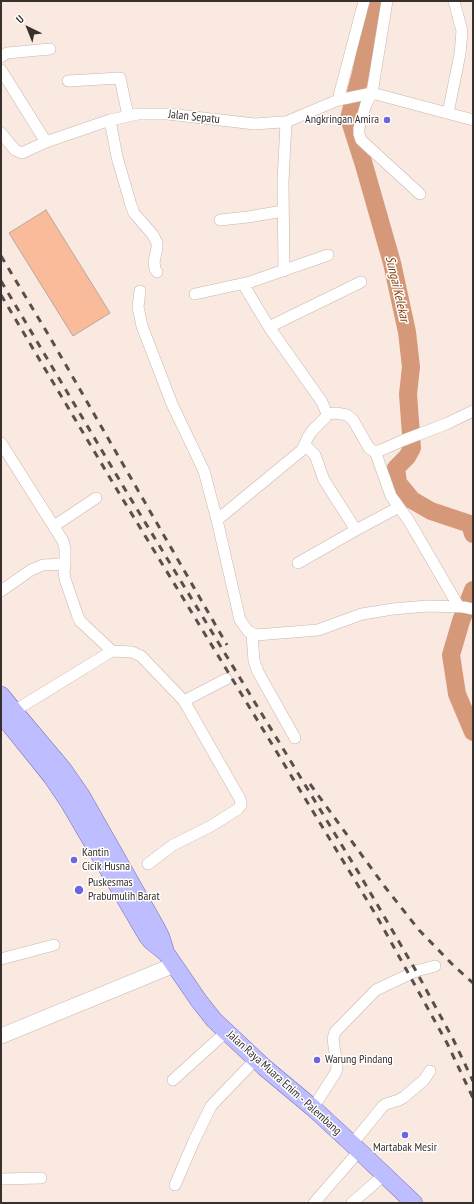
<!DOCTYPE html>
<html>
<head>
<meta charset="utf-8">
<style>
	body { margin:0 }
	#map { position:relative; width:474px; height:1204px; overflow:hidden; background:#fae9e1; font-family:"PT Sans Narrow",sans-serif }
	canvas { display:block }
	.frame { position:absolute; inset:0; border:2px solid #37302d; pointer-events:none }
	.north { position:absolute; left:8px; top:8px; width:40px; height:40px; -webkit-text-stroke:3px #fff; paint-order:stroke; rotate:317deg; font-size:11px; font-weight:700; line-height:16px; text-align:center; color:#37302d }
	.north::after { content:''; display:block; margin:auto; width:14px; height:18px; background:#37302d; clip-path:polygon(50% 0,100% 100%,50% 72%,0 100%) }
</style>
</head>
<body>
<div id="map">
<canvas width="474" height="1204"></canvas>
<div class="frame"></div>
<div class="north">U</div>
</div>
<script>
const ctx = document.querySelector('canvas').getContext('2d');
ctx.lineJoin = 'round';
function poly(rows) {
  const path = new Path2D();
  for (const r of rows) {
    path.moveTo(r[0], r[1]);
    for (let i = 2; i < r.length; i += 2) path.lineTo(r[i], r[i + 1]);
  }
  return path;
}
function stroke(path, color, width, dash) {
  ctx.strokeStyle = color;
  ctx.lineWidth = width;
  ctx.lineCap = dash ? 'butt' : 'round';
  ctx.setLineDash(dash || []);
  ctx.stroke(path);
}
function fill(path, color) {
  ctx.fillStyle = color;
  ctx.fill(path, 'evenodd');
}
function label(font, color, halo, rows, align = 'center') {
  ctx.font = font + ' "PT Sans Narrow",sans-serif';
  ctx.lineWidth = 3;
  ctx.setLineDash([]);
  ctx.textBaseline = 'middle';
  ctx.strokeStyle = halo;
  ctx.fillStyle = color;
  for (const [text, x, y, turn = 0] of rows) {
    ctx.save();
    ctx.translate(x, y);
    ctx.rotate((+turn || 0) * Math.PI / 180);
    ctx.textAlign = isNaN(turn) ? turn : align;
    if (halo) ctx.strokeText(text, 0, 0);
    ctx.fillText(text, 0, 0);
    ctx.restore();
  }
}
const river = poly([
	[376,1,361,73,349,118,364,165,392,263,407,332,411,367,408,394,412,448,407,457,396,468,398,483,412,500,431,511,470,524,473,534],
	[473,590,461,621,451,655,457,694,473,732]
]);
const building = poly([
	[46,210,110,313,73,336,9,233,46,210]
]);
const street = poly([
	[387,1,372,93,366,104,359,128,359,134,361,140,420,194],
	[1,57,7,53,50,49],
	[1,70,46,142],
	[68,81,120,78,128,116],
	[338,100,364,1],
	[448,113,460,54,462,31,454,1],
	[110,120,117,157,131,205,134,213,153,235,157,243,157,248,154,262,155,269,157,272],
	[1,133,15,150,22,153,46,142,110,120,138,114,168,114,255,124,281,122,286,122,338,100,372,93,473,120],
	[220,220,248,217,283,211],
	[284,271,283,182,286,122],
	[140,291,138,307,142,326,172,404,204,471,217,520,240,620,248,631,256,635,318,630,362,614,393,609,427,606,463,607,473,609],
	[195,294,250,282,328,255],
	[269,327,361,282],
	[327,414,336,413,347,415,353,420,369,448,373,451,379,451,404,440,446,424,473,411],
	[1,443,63,541,65,549,65,564,43,565,31,570,1,591],
	[305,445,315,455,324,480,356,530,399,507],
	[375,451,391,496,409,521,459,607],
	[217,520,302,450,308,437,312,431,325,418,327,414,322,402,269,327,243,284],
	[54,526,96,498],
	[298,563,356,530],
	[65,564,64,572,65,579,77,614,80,621,112,651,132,652,141,656,184,701,226,679],
	[252,634,254,661,258,672,295,738],
	[10,715,14,711,112,651],
	[148,864,173,845,211,826,238,809,241,805,240,799,184,701],
	[1,959,54,945],
	[173,1080,226,1032],
	[313,1108,336,1072,337,1066,333,1039,335,1032,376,990,416,971,435,966],
	[352,1144,383,1106,386,1104,399,1100,404,1097,424,1080,430,1071],
	[1,1179,41,1178],
	[175,1185,194,1141,211,1106,256,1059],
	[314,1203,359,1151],
	[352,1203,384,1175]
]);
const secondary = poly([
	[1,1036,174,965]
]);
const primary = poly([
	[1,695,14,711,63,769,81,795,157,929,161,937,166,953,199,1001,214,1020,264,1067,313,1108,352,1144,414,1203],
	[1,714,51,776,68,801,147,936,151,941,166,953]
]);
const rail = poly([
	[1,256,48,334,227,645],
	[1,281,126,491,360,875,416,971,453,1039,473,1081],
	[1,295,119,493,376,915,447,1043,473,1098],
	[310,784,385,887,419,930,454,966,473,983]
]);
const markers = [
	[387,120,4,"#6d64df"],
	[74,860,4,"#6d64df"],
	[79,890,5,"#6d64df"],
	[317,1060,4,"#6d64df"],
	[405,1135,4,"#6d64df"]
];
const streetNames = [
	["Jalan Sepatu",194,117,6],
	["Jalan Raya Muara Enim - Palembang",284,1083,42]
];
const poiNames = [
	["Angkringan Amira",379,120,"right"],
	["Kantin",82,853],
	["Cicik Husna",82,867],
	["Puskesmas",88,883],
	["Prabumulih Barat",88,897],
	["Warung Pindang",325,1060],
	["Martabak Mesir",405,1148,"center"]
];
const waterNames = [
	["Sungai Kelekar",397,289,77]
];
stroke(river, '#d59979', 18);
fill(building, '#fabb9a');
stroke(building, '#b6a69e', 1);
stroke(street, '#c6b6ae', 12);
stroke(secondary, '#c6b6ae', 16);
stroke(primary, '#736fb6', 18);
stroke(street, '#fff', 11);
stroke(secondary, '#fff', 15);
stroke(primary, '#bebdff', 17);
stroke(rail, '#584f4b', 3, [7, 7]);
for (const [x, y, r, color] of markers) {
  const dot = new Path2D();
  dot.arc(x, y, r, 0, 2 * Math.PI);
  ctx.fillStyle = color;
  ctx.fill(dot);
  stroke(dot, '#fff', 1.5);
}
label('12px', '#37302d', '#fff', streetNames);
label('12px', '#37302d', '#fff', poiNames, 'left');
label('italic 13px', '#853c0a', '#fff', waterNames);
</script>
</body>
</html>
